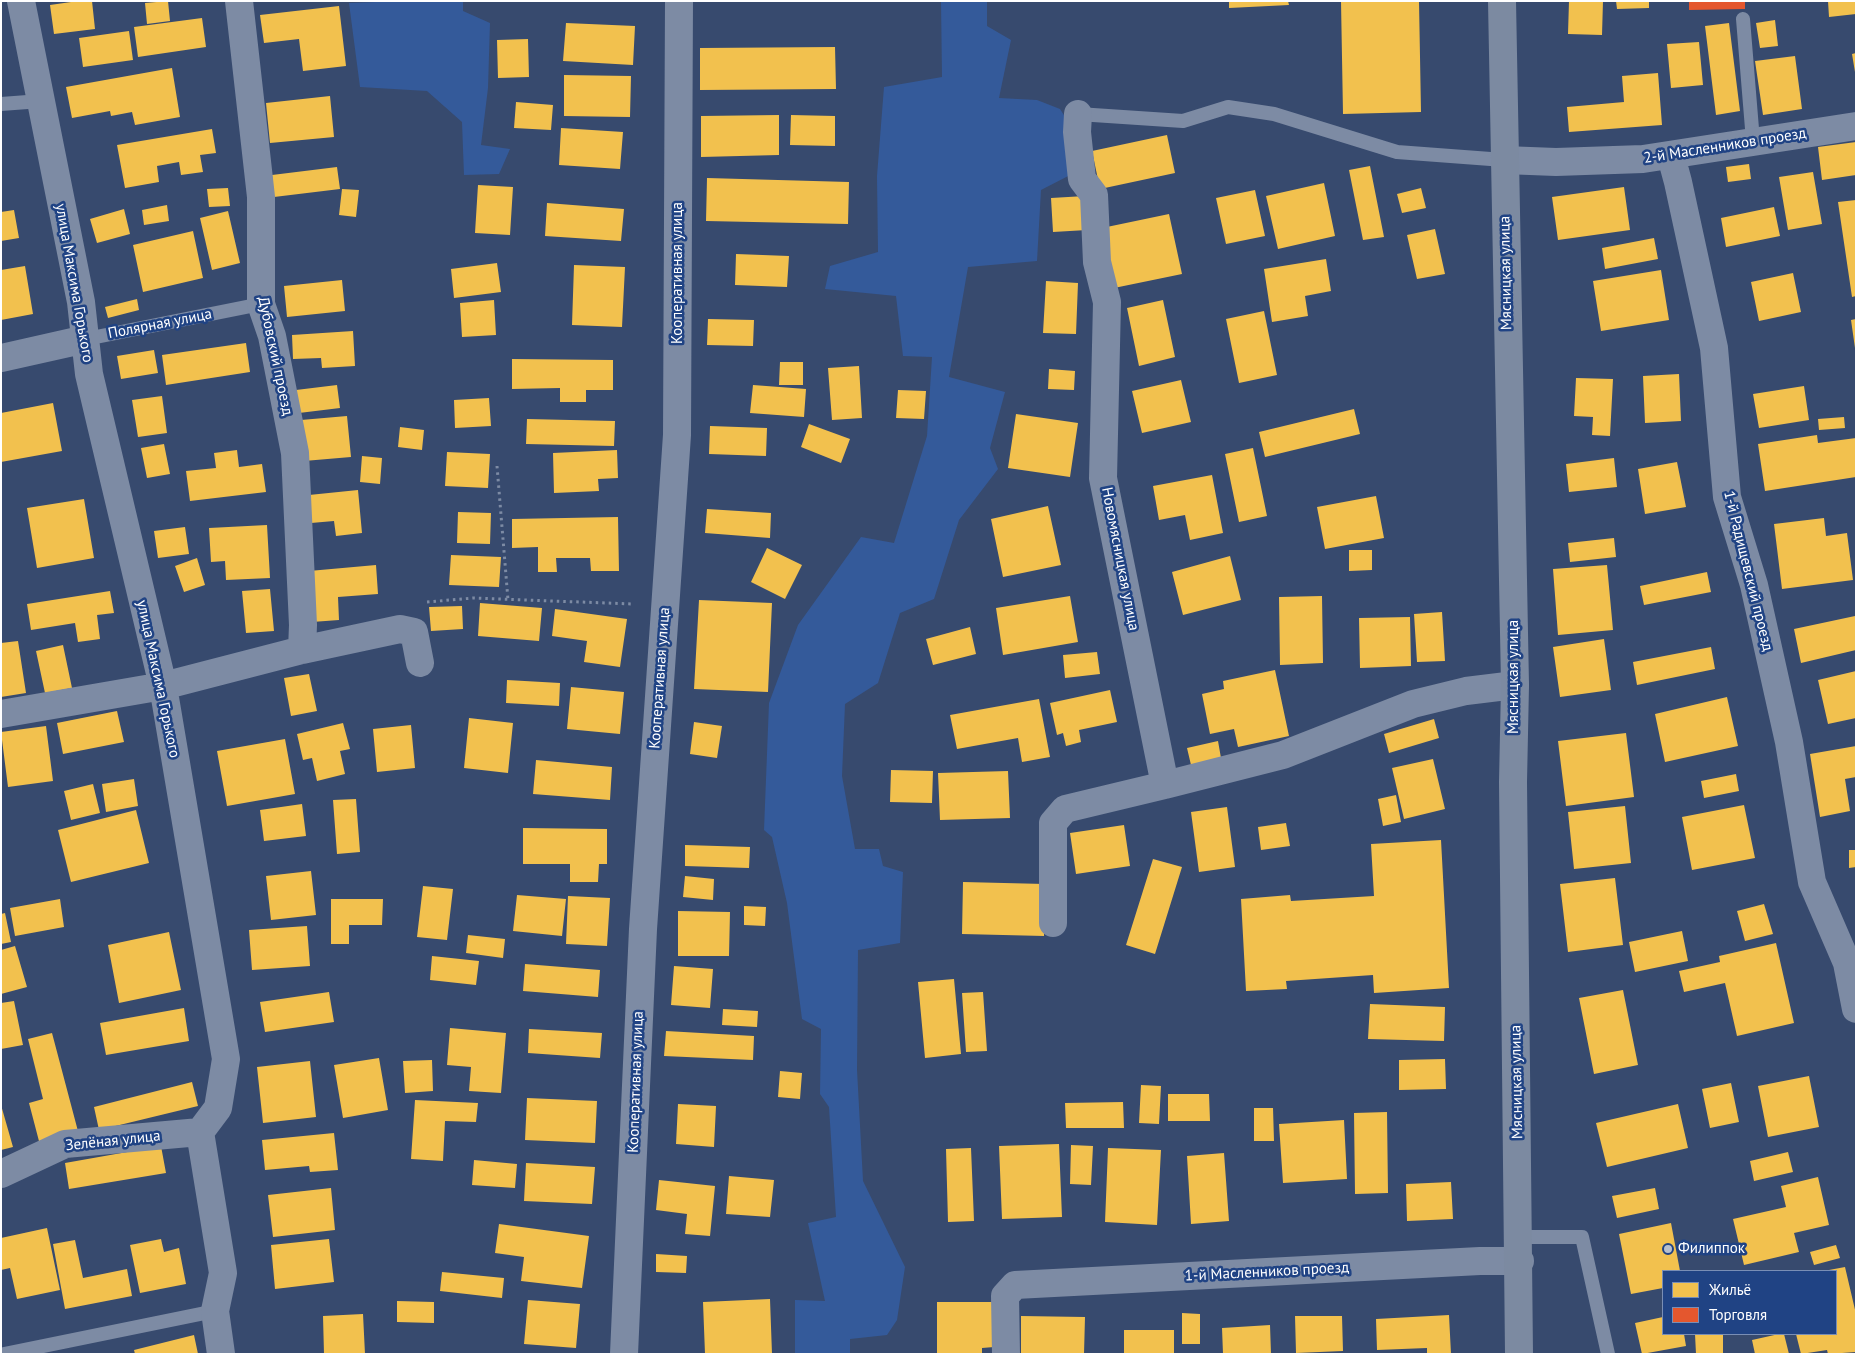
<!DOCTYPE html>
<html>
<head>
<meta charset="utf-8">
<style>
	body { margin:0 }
	#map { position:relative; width:1857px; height:1355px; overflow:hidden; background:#374a6e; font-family:"PT Sans",sans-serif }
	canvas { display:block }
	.frame { position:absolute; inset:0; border:2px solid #fff; pointer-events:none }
	.legend { position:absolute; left:1662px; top:1270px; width:175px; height:65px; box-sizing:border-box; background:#204384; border:1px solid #798eb5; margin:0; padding:6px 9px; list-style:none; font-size:15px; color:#fff }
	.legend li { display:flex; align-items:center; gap:10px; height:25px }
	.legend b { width:25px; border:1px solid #798eb5 }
</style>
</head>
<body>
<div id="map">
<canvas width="1857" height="1355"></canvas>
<div class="frame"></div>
<ul class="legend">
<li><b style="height:14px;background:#f2c14e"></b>Жильё</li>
<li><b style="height:14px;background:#e4572e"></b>Торговля</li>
</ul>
</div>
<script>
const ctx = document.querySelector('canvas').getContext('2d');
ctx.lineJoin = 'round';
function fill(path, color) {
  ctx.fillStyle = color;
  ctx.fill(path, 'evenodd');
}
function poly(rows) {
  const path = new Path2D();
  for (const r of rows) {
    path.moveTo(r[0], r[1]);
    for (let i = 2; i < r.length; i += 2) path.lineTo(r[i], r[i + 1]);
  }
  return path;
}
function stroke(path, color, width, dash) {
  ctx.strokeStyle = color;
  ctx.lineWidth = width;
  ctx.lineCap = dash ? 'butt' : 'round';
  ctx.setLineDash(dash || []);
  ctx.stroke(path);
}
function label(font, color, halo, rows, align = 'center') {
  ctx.font = font + ' "PT Sans",sans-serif';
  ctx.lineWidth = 5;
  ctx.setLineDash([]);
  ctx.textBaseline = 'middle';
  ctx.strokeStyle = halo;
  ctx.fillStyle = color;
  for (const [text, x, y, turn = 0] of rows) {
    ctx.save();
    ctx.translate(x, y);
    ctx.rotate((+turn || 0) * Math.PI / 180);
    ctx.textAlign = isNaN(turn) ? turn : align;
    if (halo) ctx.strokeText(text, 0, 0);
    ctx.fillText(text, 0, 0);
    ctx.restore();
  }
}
const green = poly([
	[403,1,463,1,463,11,490,23,488,88,481,145,510,149,499,174,464,175,462,122,427,91,360,87,349,3],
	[941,1,987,1,987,26,1011,40,999,98,1037,100,1060,109,1071,126,1076,172,1041,190,1037,261,968,267,949,377,1005,392,990,448,998,469,959,520,934,599,900,613,878,683,845,704,842,776,855,849,879,849,883,866,903,872,900,943,858,950,857,1070,863,1181,905,1267,897,1320,887,1335,850,1339,850,1354,795,1354,795,1300,825,1301,808,1223,836,1217,829,1107,820,1094,821,1029,802,1019,787,903,772,837,764,830,769,703,798,625,861,537,894,543,927,436,932,357,903,356,896,296,825,289,830,266,878,252,877,176,884,87,942,77]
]);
const homes = poly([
	[78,1,92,1,95,29,54,34,50,5],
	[168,1,170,21,147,24,145,3],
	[1229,1,1288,1,1289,5,1229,8],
	[1341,1,1419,1,1421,112,1343,114],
	[1569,1,1603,1,1602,35,1568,34],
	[1616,1,1649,1,1649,8,1617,9],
	[1828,1,1856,1,1856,14,1829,17],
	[339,6,346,66,303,71,299,39,264,43,260,15],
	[202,18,206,47,138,57,134,27],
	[1775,20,1778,46,1760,48,1756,23],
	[566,23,635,26,633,65,563,61],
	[1729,23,1740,111,1716,115,1705,26],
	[129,31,133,60,83,67,79,38],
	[528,39,529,77,498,78,497,40],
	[1699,42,1703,85,1671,88,1667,44],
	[835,47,836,89,700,90,700,48],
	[1856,53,1856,72,1855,72,1852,54],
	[1795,56,1802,109,1763,115,1755,61],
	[172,68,180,117,135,125,132,112,111,116,110,111,72,118,66,87],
	[1658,73,1662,125,1569,132,1567,107,1624,102,1622,76],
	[564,75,631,76,630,117,564,116],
	[330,96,334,137,270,143,266,103],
	[516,102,553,105,551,130,514,128],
	[779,115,779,155,701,157,701,116],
	[791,115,835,116,835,146,790,145],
	[561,128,623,132,620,169,559,165],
	[212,129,216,153,200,155,203,172,181,175,179,162,157,166,159,182,125,188,117,145],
	[1167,135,1175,173,1100,189,1092,151],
	[1856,142,1856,175,1822,180,1818,147],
	[1749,164,1751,179,1728,182,1726,167],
	[1370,166,1384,237,1363,240,1349,170],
	[337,167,340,189,274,197,272,175],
	[1813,172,1822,224,1788,230,1779,177],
	[707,178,849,182,848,224,706,221],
	[1324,183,1335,236,1278,249,1266,196],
	[478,185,513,187,510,235,475,233],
	[1624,187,1630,230,1558,240,1552,197],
	[228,188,230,206,209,207,207,189],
	[1421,188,1426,208,1402,213,1397,194],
	[342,189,359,190,356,217,339,215],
	[1255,190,1265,236,1226,244,1216,198],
	[1085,196,1087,230,1053,232,1051,198],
	[1856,200,1856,296,1852,297,1838,202],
	[547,203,624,209,621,241,545,236],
	[167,205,169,221,144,225,142,210],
	[1774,207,1780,236,1726,247,1721,218],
	[124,209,130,234,97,243,90,219],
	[14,210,19,238,1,241,1,212],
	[228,211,240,263,212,270,200,218],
	[1169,214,1182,274,1114,288,1102,228],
	[1435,229,1445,274,1417,279,1407,235],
	[193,231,203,278,143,292,133,245],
	[1654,238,1658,259,1605,269,1602,248],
	[736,254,789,256,787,287,735,285],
	[1326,259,1331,291,1305,296,1308,316,1272,322,1264,269],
	[497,263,501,292,454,298,451,269],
	[574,265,625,267,622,327,572,325],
	[25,266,33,314,1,320,1,270],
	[1661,270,1669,320,1601,331,1593,281],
	[1793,273,1801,312,1759,321,1751,282],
	[342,280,345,311,287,317,284,286],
	[1046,281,1078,283,1076,334,1043,333],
	[137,299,139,310,108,318,105,307],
	[494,300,496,335,462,337,460,303],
	[1163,300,1175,357,1139,366,1127,308],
	[1264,311,1277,375,1239,383,1226,319],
	[708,319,754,320,753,346,707,345],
	[1856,319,1856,348,1855,348,1851,320],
	[353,331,355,366,322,368,321,358,293,359,292,335],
	[246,343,250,372,166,385,162,355],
	[154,350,158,373,121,379,117,356],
	[512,359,613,360,613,390,586,390,586,402,560,402,560,388,512,389],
	[780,362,803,362,803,385,779,385],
	[859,366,862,418,832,420,828,368],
	[1049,369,1075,371,1074,390,1048,389],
	[1679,374,1681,421,1645,423,1643,376],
	[1576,378,1613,379,1610,436,1592,435,1593,417,1574,416],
	[1181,380,1191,422,1142,433,1132,391],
	[337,385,340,408,299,413,296,390],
	[753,385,806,389,804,417,750,413],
	[1804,386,1809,420,1759,428,1753,394],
	[898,390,926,391,924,419,896,418],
	[162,396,167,433,138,437,132,400],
	[489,398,491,426,455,428,454,400],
	[53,403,62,451,1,462,1,413],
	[1354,409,1360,434,1265,457,1259,432],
	[1016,414,1078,423,1070,477,1008,468],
	[347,416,351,457,304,461,301,420],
	[1844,417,1845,428,1819,430,1818,419],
	[527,419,615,421,614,446,526,444],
	[809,424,850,439,841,463,801,447],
	[710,426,767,428,766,456,709,454],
	[400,427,424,430,422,450,398,447],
	[1817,435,1818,443,1856,438,1856,477,1765,491,1758,444],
	[164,444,170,474,147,478,141,448],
	[1253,448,1267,516,1239,522,1225,454],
	[237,450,239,467,262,464,266,492,190,501,186,471,216,468,214,453],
	[617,450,618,478,598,479,599,491,554,493,553,453],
	[447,452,490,454,488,488,445,486],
	[362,456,382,458,380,484,360,482],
	[1614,458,1617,487,1569,492,1566,464],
	[1677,462,1686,507,1645,514,1638,469],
	[1212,475,1223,533,1190,540,1185,515,1159,520,1153,486],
	[358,490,362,533,336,536,334,521,311,523,309,495],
	[1376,496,1384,538,1325,549,1317,507],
	[84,499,94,558,37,568,27,508],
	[1048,506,1061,565,1003,577,991,519],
	[707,509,771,513,770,538,705,533],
	[458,512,491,513,490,544,457,543],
	[618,517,619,571,591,571,590,558,556,558,557,572,538,572,538,547,512,548,512,519],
	[1824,518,1826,536,1847,533,1853,580,1782,589,1774,524],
	[267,525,270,578,226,580,225,561,211,562,209,528],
	[185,527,189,554,158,558,154,531],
	[1614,538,1616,557,1570,562,1568,543],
	[767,548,802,565,785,599,751,582],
	[1349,550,1372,550,1372,570,1349,571],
	[451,555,501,557,499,587,449,585],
	[1230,556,1241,600,1183,615,1172,572],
	[197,558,205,585,184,592,175,566],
	[376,565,378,594,338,597,339,620,312,622,309,571],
	[1607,565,1613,630,1558,635,1553,569],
	[1707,572,1711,592,1644,605,1640,586],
	[270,589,274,631,246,633,242,591],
	[110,591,114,613,97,615,100,639,78,642,75,623,31,630,27,604],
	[1070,596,1078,642,1003,655,996,608],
	[1322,596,1323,663,1280,665,1279,597],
	[699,600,772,603,768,692,694,689],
	[480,603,542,608,539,641,478,636],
	[462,606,463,629,431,631,429,607],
	[555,609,627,619,620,667,584,662,587,641,552,636],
	[1442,612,1445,661,1417,662,1414,614],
	[1855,616,1856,650,1801,663,1794,629],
	[1410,617,1411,666,1360,668,1359,618],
	[970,627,976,654,933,665,926,639],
	[1604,639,1611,690,1560,697,1553,647],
	[18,641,26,693,1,697,1,643],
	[63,645,72,688,45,693,36,651],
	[1711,647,1715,669,1637,685,1633,662],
	[1097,652,1100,674,1065,678,1063,655],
	[1275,670,1289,736,1238,747,1234,729,1210,734,1202,694,1224,689,1223,681],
	[1856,671,1856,718,1828,724,1818,680],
	[309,674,317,711,291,716,284,678],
	[507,680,560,683,559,706,506,703],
	[571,687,624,692,620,734,567,729],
	[1110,690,1117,722,1079,730,1081,742,1066,746,1063,733,1057,735,1050,703],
	[1727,697,1738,746,1665,762,1655,714],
	[1039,699,1050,757,1022,762,1018,738,957,749,950,715],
	[117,711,124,742,63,754,57,723],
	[469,718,513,723,508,773,464,768],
	[1434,719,1439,738,1389,753,1384,734],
	[694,722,722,726,717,758,690,754],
	[343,723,350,749,340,751,345,774,317,781,312,758,303,760,297,734],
	[411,725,415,768,377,772,373,729],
	[46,726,53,781,8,787,1,732],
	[1626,733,1634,797,1566,806,1558,741],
	[285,739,295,794,227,806,217,751],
	[1218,741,1221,758,1191,765,1187,748],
	[1856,746,1856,777,1845,779,1850,811,1820,817,1810,754],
	[1433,759,1445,809,1404,819,1392,768],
	[536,760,612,767,610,800,533,794],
	[891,770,933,771,932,803,890,802],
	[1008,771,1010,818,940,820,938,773],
	[1736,774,1739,791,1704,798,1701,781],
	[134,779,138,806,106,812,102,784],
	[93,784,100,813,71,820,64,791],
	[1396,795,1401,822,1383,826,1378,799],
	[356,799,360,852,337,854,333,800],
	[302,804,306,836,264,841,260,810],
	[1744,805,1755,858,1692,870,1682,817],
	[1625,806,1631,863,1574,869,1568,812],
	[1227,807,1235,867,1199,872,1191,812],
	[136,810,149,863,71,882,58,830],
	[1286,823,1290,846,1261,850,1258,827],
	[1124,825,1130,866,1076,874,1070,833],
	[523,828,607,829,607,864,599,864,598,882,570,882,570,864,523,864],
	[1441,840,1449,988,1374,993,1373,975,1286,981,1287,989,1246,991,1241,899,1290,895,1291,901,1374,896,1371,844],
	[685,845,750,847,749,868,685,866],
	[1849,850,1856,850,1856,867,1849,868],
	[1153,859,1182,867,1155,954,1126,945],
	[311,871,316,915,271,920,266,876],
	[685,876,714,879,713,900,683,897],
	[1615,878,1623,945,1568,952,1560,884],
	[963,882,1045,884,1044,936,962,934],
	[423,886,453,889,447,940,417,937],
	[517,895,566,899,562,936,513,931],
	[568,896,610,898,607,946,566,944],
	[60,899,64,927,15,936,10,908],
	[331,899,383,899,382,925,349,925,349,944,331,944],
	[1764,904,1773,934,1745,941,1737,911],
	[744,906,766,907,765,926,744,925],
	[678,911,730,912,729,956,678,956],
	[5,913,11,942,1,944,1,914],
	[307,926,310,966,252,970,249,930],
	[1682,931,1688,961,1635,972,1629,942],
	[169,932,181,990,119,1003,108,945],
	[468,935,505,939,503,958,466,953],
	[1776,943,1794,1023,1737,1036,1725,983,1684,992,1679,971,1720,962,1719,956],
	[15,946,27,987,1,994,1,950],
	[432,956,479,961,476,985,430,980],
	[525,964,600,970,598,997,523,991],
	[674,966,713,969,710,1008,671,1005],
	[954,979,961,1054,925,1058,918,982],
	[1623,990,1638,1065,1594,1074,1579,998],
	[329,992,334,1022,265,1032,260,1002],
	[983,992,987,1051,966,1052,962,993],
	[14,1001,23,1045,1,1049,1,1003],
	[1370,1004,1445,1007,1444,1041,1368,1039],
	[184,1008,189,1041,106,1055,100,1023],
	[723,1009,758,1011,757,1027,722,1025],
	[450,1028,506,1033,501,1093,469,1091,471,1067,447,1065],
	[529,1029,602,1033,600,1058,528,1053],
	[666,1031,754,1036,753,1060,664,1056],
	[52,1033,79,1135,40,1145,29,1103,43,1099,28,1039],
	[379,1058,388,1110,343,1118,334,1065],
	[1445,1059,1446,1089,1399,1090,1399,1060],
	[432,1060,433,1091,405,1093,403,1061],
	[310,1061,316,1117,263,1123,257,1067],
	[780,1071,802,1073,800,1099,778,1097],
	[1809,1076,1819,1127,1768,1137,1758,1086],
	[192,1082,198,1106,99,1130,94,1107],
	[1731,1083,1739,1122,1710,1128,1702,1089],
	[1141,1085,1161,1086,1159,1124,1139,1123],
	[1168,1094,1209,1094,1210,1121,1168,1121],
	[527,1098,597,1101,595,1143,525,1140],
	[415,1100,478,1103,476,1122,445,1121,443,1161,411,1159],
	[1123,1102,1124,1128,1066,1128,1065,1103],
	[678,1104,716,1106,714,1147,676,1144],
	[1678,1104,1688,1148,1607,1167,1596,1123],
	[1,1105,13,1147,1,1150],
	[1254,1108,1273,1108,1274,1141,1254,1141],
	[1387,1112,1388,1193,1355,1194,1354,1113],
	[1344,1120,1347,1179,1283,1183,1279,1124],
	[334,1133,338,1170,310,1172,309,1166,265,1170,262,1140],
	[1059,1144,1062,1217,1002,1219,999,1146],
	[1071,1145,1093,1146,1091,1185,1070,1184],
	[161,1146,166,1173,69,1189,65,1163],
	[971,1148,974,1221,948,1222,946,1149],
	[1108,1148,1161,1150,1157,1225,1105,1222],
	[1788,1152,1793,1172,1754,1181,1750,1161],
	[1224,1153,1229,1221,1191,1224,1187,1156],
	[474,1160,517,1164,515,1188,472,1185],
	[526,1163,595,1167,592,1204,524,1201],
	[729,1176,774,1180,770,1217,726,1214],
	[1818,1177,1829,1225,1794,1233,1799,1252,1744,1265,1733,1219,1786,1207,1781,1186],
	[659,1180,715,1186,710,1236,685,1234,687,1214,656,1210],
	[1451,1182,1453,1219,1407,1221,1406,1184],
	[331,1188,335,1230,273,1237,268,1195],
	[1655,1188,1659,1209,1617,1218,1612,1196],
	[1671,1223,1680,1271,1663,1271,1663,1288,1631,1294,1619,1234],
	[499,1224,589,1236,582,1288,521,1281,524,1257,495,1253],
	[47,1228,60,1290,17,1299,10,1268,1,1270,1,1238],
	[161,1239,164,1252,179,1248,186,1284,140,1293,130,1245],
	[329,1239,334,1282,275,1289,271,1245],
	[75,1240,83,1278,127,1269,132,1296,65,1309,53,1244],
	[1836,1245,1840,1258,1814,1265,1810,1252],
	[656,1254,687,1256,686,1273,656,1272],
	[1845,1267,1856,1314,1856,1352,1828,1354,1827,1350,1801,1354,1796,1334,1836,1334,1836,1271,1829,1270],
	[442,1272,504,1278,502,1298,440,1291],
	[770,1299,772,1354,705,1354,703,1302],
	[528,1300,580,1304,576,1348,524,1344],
	[397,1301,434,1302,434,1323,397,1322],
	[937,1302,993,1302,994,1347,982,1348,982,1354,937,1354],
	[1182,1313,1200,1314,1200,1344,1182,1344],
	[363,1314,365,1354,324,1354,323,1316],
	[1449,1315,1451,1354,1427,1354,1427,1348,1377,1350,1376,1319],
	[1021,1316,1085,1317,1084,1354,1021,1354],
	[1295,1316,1342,1316,1343,1351,1296,1353],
	[1663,1317,1663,1334,1684,1334,1686,1346,1642,1354,1635,1323],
	[1270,1325,1271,1354,1223,1354,1222,1328],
	[1124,1330,1174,1330,1174,1354,1124,1354],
	[1695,1334,1723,1334,1723,1354,1696,1354],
	[1779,1334,1784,1334,1789,1354,1755,1354,1752,1340],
	[194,1335,198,1354,135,1354,134,1350]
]);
const shops = poly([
	[1689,1,1745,1,1745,9,1689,10]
]);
const path = poly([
	[497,466,508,600],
	[427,602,473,598,633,604]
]);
const lane = poly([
	[1743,19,1753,141],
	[1,104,41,101],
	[1078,114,1183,121,1228,107,1274,114,1397,152,1504,160],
	[86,339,261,304],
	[1519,1237,1582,1237,1608,1354],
	[4,1354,215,1311]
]);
const street = poly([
	[21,1,81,302,89,374,163,686,226,1059,218,1108,200,1132,223,1273,215,1311,221,1354],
	[239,1,261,197,261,304,272,336,295,453,303,625,302,650],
	[1671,156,1678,182,1714,348,1727,497,1754,585,1789,742,1812,882,1847,963,1856,1009],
	[1504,160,1556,162,1643,159,1856,126],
	[1,358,86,339],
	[1,714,163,686,302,650,400,629,414,632,420,663],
	[1165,785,1283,755,1413,704,1466,691,1515,685],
	[1053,923,1053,823,1065,809,1165,785,1103,478,1107,302,1097,262,1094,195,1082,179,1077,132,1078,114],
	[1,1174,65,1144,200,1132],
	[624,1354,643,929,677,435,679,1],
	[1006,1354,1005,1296,1015,1285,1480,1261,1520,1261]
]);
const primary = poly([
	[1502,1,1515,685,1513,782,1519,1354]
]);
const markers = [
	[1668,1249,5,"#b9c0cc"]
];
const streetNames = [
	["2-й Масленников проезд",1725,146,-9],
	["Кооперативная улица",678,273,-90],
	["Мясницкая улица",1506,273,-91],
	["улица Максима Горького",74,283,80],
	["Полярная улица",160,324,-11],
	["Дубовский проезд",275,356,78],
	["Новомясницкая улица",1120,559,79],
	["1-й Радищевский проезд",1748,571,76],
	["Мясницкая улица",1514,677,-90],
	["Кооперативная улица",660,678,-86],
	["улица Максима Горького",158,679,78],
	["Кооперативная улица",636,1082,-88],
	["Мясницкая улица",1517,1082,-91],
	["Зелёная улица",113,1141,-6],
	["1-й Масленников проезд",1267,1272,-3]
];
const poiNames = [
	["Филиппок",1678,1249]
];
fill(green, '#345a9a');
fill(homes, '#f2c14e');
fill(shops, '#e4572e');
stroke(path, '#7d8ba4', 3, [2.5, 4]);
stroke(lane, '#7d8ba4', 14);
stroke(street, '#7d8ba4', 28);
stroke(primary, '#7c8aa1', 28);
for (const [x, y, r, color] of markers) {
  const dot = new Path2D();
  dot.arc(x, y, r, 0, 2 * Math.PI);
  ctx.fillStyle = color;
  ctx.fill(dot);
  stroke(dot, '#204384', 2);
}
label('15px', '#fff', '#204384', streetNames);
label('15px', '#fff', '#204384', poiNames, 'left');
</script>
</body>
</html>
